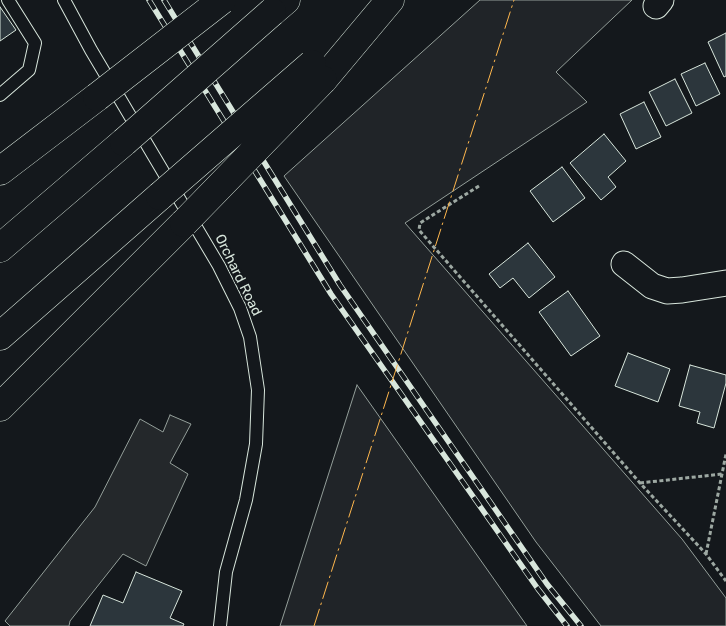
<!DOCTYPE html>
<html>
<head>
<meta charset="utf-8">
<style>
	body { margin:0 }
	canvas { display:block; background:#14181c }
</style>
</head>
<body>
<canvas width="726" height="626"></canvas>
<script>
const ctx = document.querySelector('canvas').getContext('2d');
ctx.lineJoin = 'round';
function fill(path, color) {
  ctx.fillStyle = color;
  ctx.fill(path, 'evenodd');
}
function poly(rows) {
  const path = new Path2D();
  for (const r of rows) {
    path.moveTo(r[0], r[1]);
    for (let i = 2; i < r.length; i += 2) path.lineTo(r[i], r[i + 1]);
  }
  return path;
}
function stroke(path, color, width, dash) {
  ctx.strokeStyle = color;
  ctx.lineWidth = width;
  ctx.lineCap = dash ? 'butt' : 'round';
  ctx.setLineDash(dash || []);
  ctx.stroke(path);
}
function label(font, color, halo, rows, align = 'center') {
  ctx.font = font + ' Rubik,sans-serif';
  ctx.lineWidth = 4;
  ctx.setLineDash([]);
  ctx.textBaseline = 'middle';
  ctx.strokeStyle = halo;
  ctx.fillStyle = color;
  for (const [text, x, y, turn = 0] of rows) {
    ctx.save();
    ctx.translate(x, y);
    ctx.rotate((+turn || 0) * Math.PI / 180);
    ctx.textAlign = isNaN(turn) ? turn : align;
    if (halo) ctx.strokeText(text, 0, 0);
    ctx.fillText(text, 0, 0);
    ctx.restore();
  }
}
const green = poly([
	[480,0,632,0,556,72,587,102,405,223,682,539,726,598,726,626,601,626,536,542,284,176,480,0],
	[357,385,527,626,280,626,357,385]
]);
const parking = poly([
	[170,415,191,424,170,463,188,474,146,566,123,554,70,621,69,626,10,626,5,621,95,507,140,419,163,432,170,415]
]);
const building = poly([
	[0,7,16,30,0,41,0,7],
	[726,33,726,76,724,77,708,42,726,33],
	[705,63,720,94,696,106,681,74,705,63],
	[675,79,692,113,666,126,649,92,675,79],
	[644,102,661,137,636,149,620,114,644,102],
	[604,134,626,161,608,177,616,187,601,200,570,163,604,134],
	[562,167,585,198,553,222,530,191,562,167],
	[528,243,555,277,529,298,513,278,500,288,489,274,528,243],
	[568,291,600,336,571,356,539,312,568,291],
	[628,353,670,369,658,402,615,386,628,353],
	[690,365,726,375,726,383,714,428,697,423,700,412,679,406,690,365],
	[136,572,182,591,170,618,184,624,183,626,90,626,103,595,123,603,136,572]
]);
const path = poly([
	[479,186,420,223,419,230,640,483,706,554,726,581],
	[640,483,722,474],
	[706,554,726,454]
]);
const lane = poly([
	[64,0,91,50,219,266,240,308,250,337,258,390,256,444,246,500,226,572,220,626],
	[0,95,29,70,35,43,8,0]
]);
const street = poly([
	[656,6,661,0],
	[624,264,652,286,667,291,682,290,726,283]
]);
const highway = poly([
	[272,12,286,0],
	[323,80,390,0],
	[0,171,97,97],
	[0,248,124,142],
	[0,336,160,196],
	[0,407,184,223]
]);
const rail = poly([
	[149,0,331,294,538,589,567,626],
	[164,0,340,285,547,584,581,626]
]);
const highwayBridge = poly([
	[97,97,222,0],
	[124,142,272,12],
	[160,196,312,64],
	[184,223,323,80]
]);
const power = poly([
	[314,626,514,0]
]);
const streetNames = [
	["Orchard Road",238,275,64]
];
fill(green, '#202428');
stroke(green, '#939e99', 1);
fill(parking, '#24282b');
stroke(parking, '#939e99', 1);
fill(building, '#2c363c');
stroke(building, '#d8e6dc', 1);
stroke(lane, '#d8e6dc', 14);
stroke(street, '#d8e6dc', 27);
stroke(highway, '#d8e6dc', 29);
stroke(path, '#9da8a2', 3, [4, 2.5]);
stroke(lane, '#14181c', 12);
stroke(street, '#14181c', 25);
stroke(highway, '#14181c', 28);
stroke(rail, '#d8e6dc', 5.5);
stroke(rail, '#14181c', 4, [11]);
stroke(highwayBridge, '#d8e6dc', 29, []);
stroke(highwayBridge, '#14181c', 28);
stroke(power, '#ffb74d', 1, [18, 4, 2.5, 4]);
label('14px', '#d8e6dc', '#14181c', streetNames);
</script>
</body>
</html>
